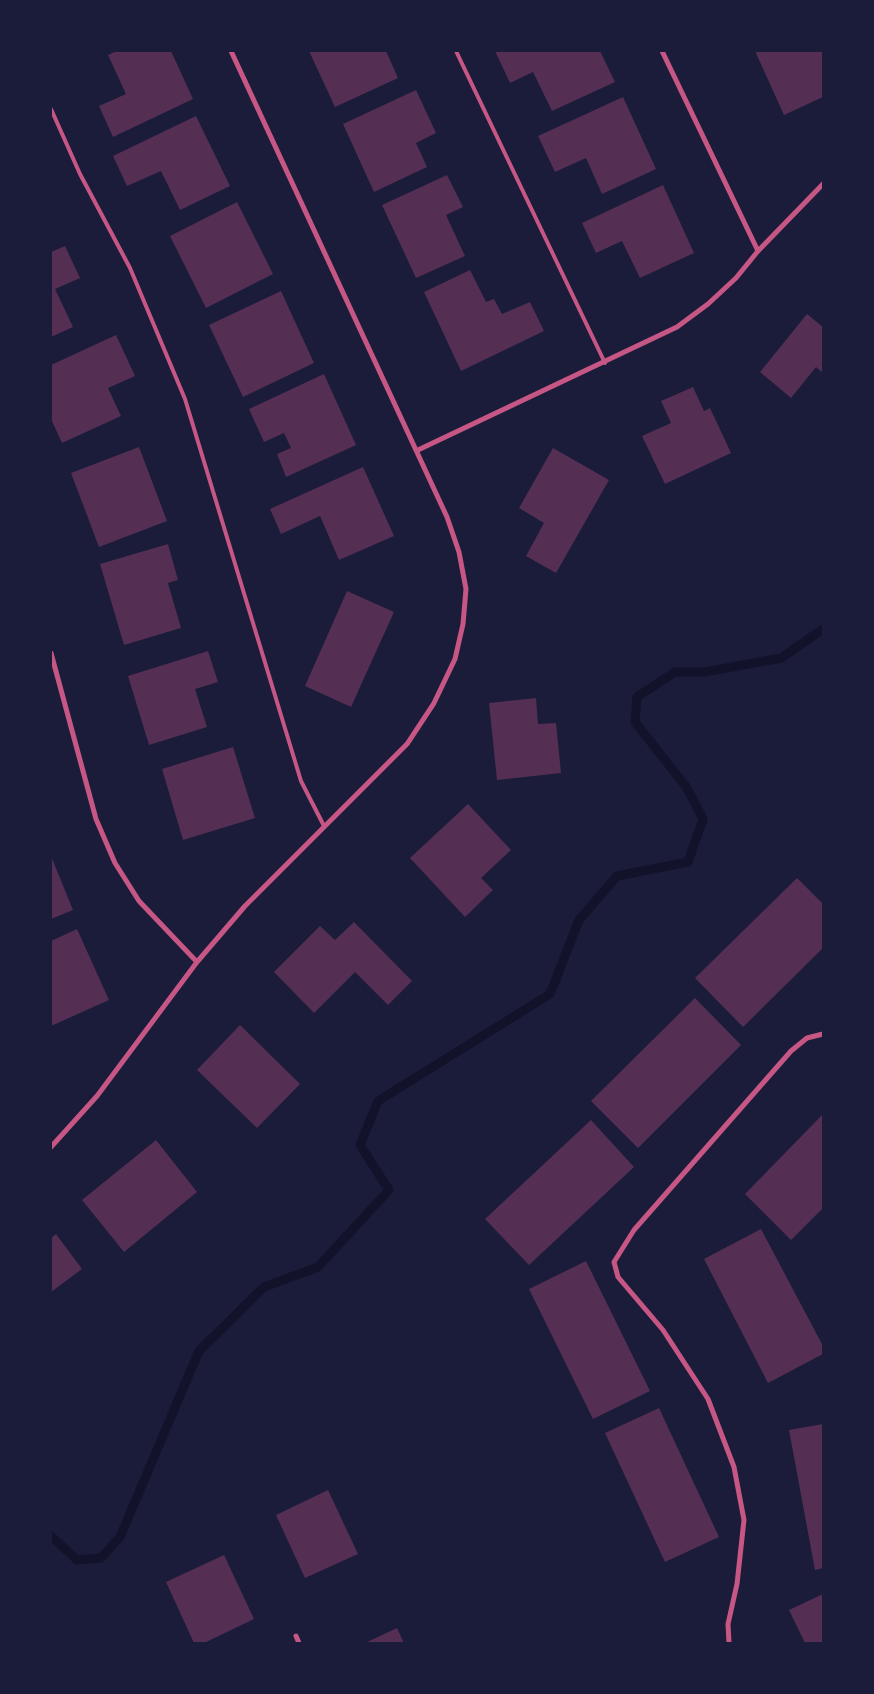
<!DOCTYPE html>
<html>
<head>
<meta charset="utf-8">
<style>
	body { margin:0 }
	#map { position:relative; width:874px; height:1694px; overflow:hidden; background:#1b1b3a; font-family:"Public Sans",sans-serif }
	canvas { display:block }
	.frame { position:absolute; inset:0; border:52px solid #1b1b3a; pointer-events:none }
</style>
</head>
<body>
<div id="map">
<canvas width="874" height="1694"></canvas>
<div class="frame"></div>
</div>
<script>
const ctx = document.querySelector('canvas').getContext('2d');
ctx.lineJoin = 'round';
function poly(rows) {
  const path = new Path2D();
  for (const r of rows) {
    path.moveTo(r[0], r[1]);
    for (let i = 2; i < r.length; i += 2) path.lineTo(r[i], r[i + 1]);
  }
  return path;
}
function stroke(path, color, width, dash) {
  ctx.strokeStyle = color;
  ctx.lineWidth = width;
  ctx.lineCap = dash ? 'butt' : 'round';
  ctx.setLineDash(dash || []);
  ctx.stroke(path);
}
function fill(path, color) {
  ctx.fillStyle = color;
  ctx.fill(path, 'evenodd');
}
const stream = poly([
	[51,1536,77,1560,101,1558,120,1537,199,1351,264,1287,318,1267,389,1190,360,1145,378,1101,550,994,579,920,617,876,688,862,703,819,687,788,635,722,637,697,675,672,705,672,781,658,823,629]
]);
const building = poly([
	[117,51,171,51,193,99,113,137,99,106,126,94,108,55],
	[309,51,386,51,398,78,335,107],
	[495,51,600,51,615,82,552,111,533,72,510,83],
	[755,51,823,51,823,97,784,115],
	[416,90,436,133,416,143,427,167,374,192,343,124],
	[623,97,656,169,602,194,586,158,555,172,538,136],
	[196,116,230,186,180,210,161,171,127,186,113,156],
	[447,175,463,207,446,215,465,256,416,278,382,205],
	[663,185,694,253,640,278,622,241,596,253,582,223],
	[237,202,273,274,206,308,170,236],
	[65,246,80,278,55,289,73,327,51,337,51,252],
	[470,270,486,302,494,299,502,314,530,302,544,331,461,371,424,292],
	[281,291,314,363,243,397,209,325],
	[807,314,823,327,823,373,816,367,791,398,760,372],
	[116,335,135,376,108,388,121,416,62,443,51,419,51,365],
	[324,374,356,445,286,477,277,454,291,448,284,433,264,442,249,409],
	[693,387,704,411,710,408,731,453,665,484,642,436,671,423,661,401],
	[139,447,167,521,99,547,71,473],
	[553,448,609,480,556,573,526,556,544,523,519,508],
	[363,467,394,536,339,560,320,516,281,534,270,509],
	[168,544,178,580,168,583,181,628,124,645,100,564],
	[347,591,394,612,351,707,305,686],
	[208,651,218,682,195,689,207,727,149,745,128,676],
	[536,698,538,724,556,723,561,773,497,780,489,703],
	[233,747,255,818,183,840,162,769],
	[468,804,511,850,481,878,493,890,465,917,410,858],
	[51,856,73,910,51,919],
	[797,878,823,904,823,948,743,1027,695,978],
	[354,922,412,981,388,1005,355,972,314,1013,274,972,320,926,335,940],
	[77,929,109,1000,51,1026,51,941],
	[695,998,741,1045,638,1148,591,1101],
	[240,1025,300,1084,257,1128,197,1070],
	[823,1114,823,1208,791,1240,745,1194],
	[591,1120,634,1167,529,1265,485,1219],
	[156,1140,197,1192,124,1252,82,1200],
	[761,1229,823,1346,823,1354,768,1383,704,1259],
	[56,1234,82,1269,51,1292,51,1238],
	[586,1261,650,1391,593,1419,529,1289],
	[659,1408,719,1537,665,1562,605,1433],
	[823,1424,823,1568,815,1570,789,1430],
	[328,1490,358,1554,305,1578,276,1515],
	[224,1555,254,1619,204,1643,194,1643,166,1582],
	[823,1594,823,1643,805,1643,789,1610],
	[397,1628,404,1643,365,1643]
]);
const service = poly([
	[456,51,605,363],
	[51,109,80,174,130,268,185,399,301,781,324,826]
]);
const minor = poly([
	[662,51,758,251],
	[418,450,677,327,708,304,736,278,758,251,823,184],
	[51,653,96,819,115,863,139,901,197,962],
	[51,1147,97,1096,197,962,245,906,407,744,434,703,455,659,463,624,466,589,459,552,447,517,231,51],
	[296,1636,299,1643],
	[729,1643,728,1624,737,1584,744,1520,734,1467,708,1399,663,1330,618,1277,614,1262,634,1230,791,1051,807,1038,823,1034]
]);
stroke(stream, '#12122b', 9);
fill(building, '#542f53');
stroke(service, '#c65784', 4);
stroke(minor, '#c65784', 5);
</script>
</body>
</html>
